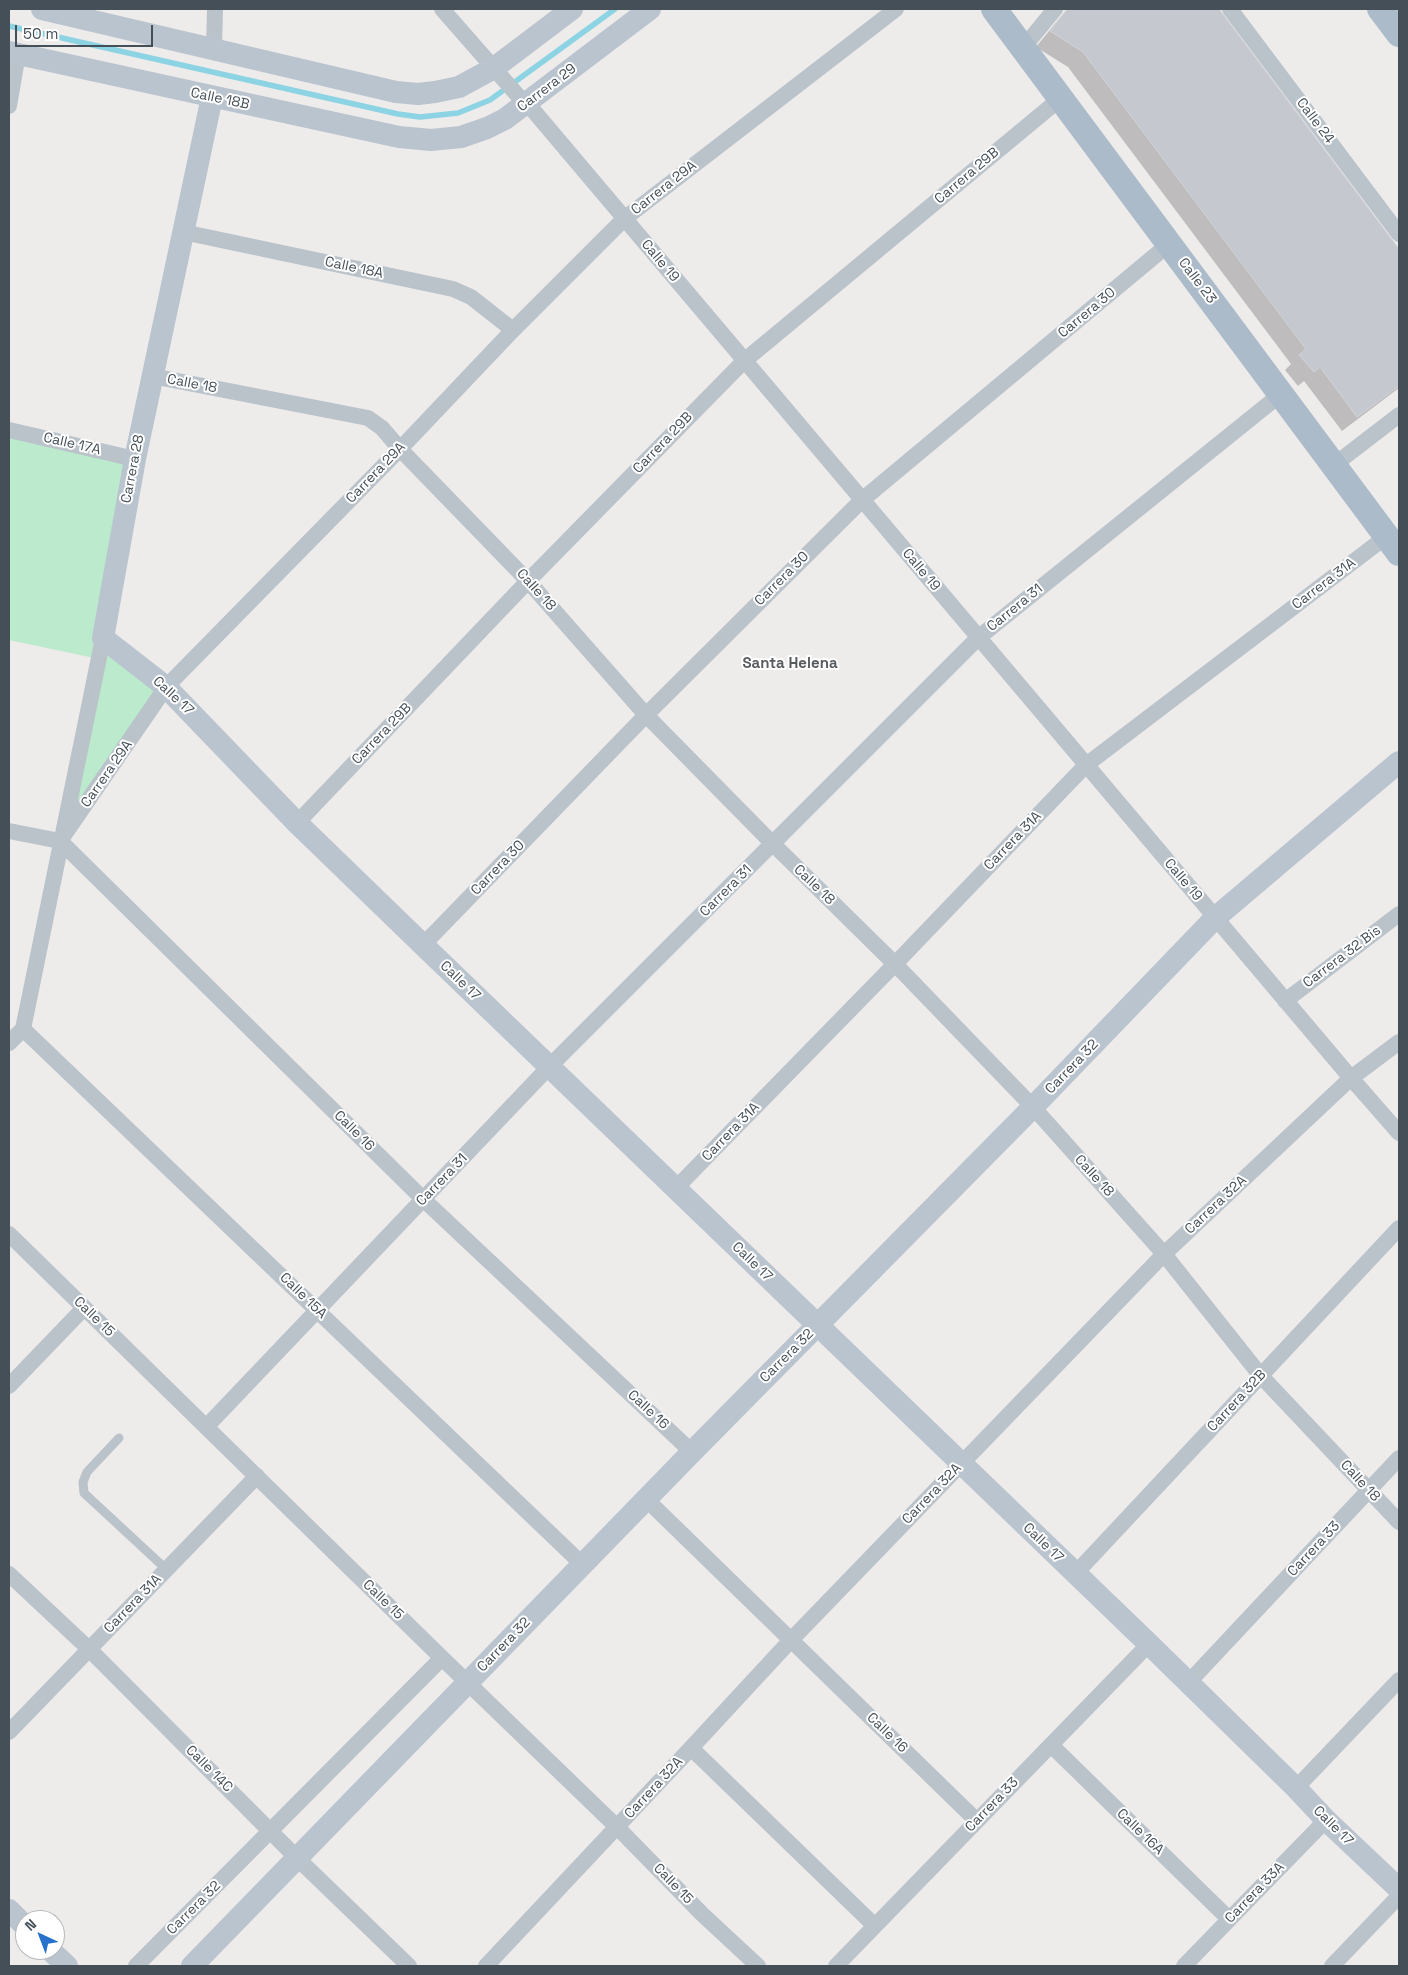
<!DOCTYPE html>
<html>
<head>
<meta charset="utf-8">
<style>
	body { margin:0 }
	#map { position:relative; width:1408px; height:1975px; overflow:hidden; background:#eeebeb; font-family:"Space Grotesk",sans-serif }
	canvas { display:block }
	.frame { position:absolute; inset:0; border:10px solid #454f57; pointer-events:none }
	.north { position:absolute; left:15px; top:1910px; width:50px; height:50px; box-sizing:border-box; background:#fff; border:1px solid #b5b9bc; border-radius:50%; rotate:317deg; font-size:14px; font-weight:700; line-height:20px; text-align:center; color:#454f57 }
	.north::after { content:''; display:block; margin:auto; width:18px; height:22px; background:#2672cd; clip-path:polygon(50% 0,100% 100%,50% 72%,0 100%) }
	.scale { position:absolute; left:15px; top:25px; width:138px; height:22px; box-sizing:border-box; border:2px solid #454f57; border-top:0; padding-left:6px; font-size:15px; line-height:18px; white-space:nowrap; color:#454f57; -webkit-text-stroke:4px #fff; paint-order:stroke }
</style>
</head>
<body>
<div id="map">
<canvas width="1408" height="1975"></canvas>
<div class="frame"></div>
<div class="north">N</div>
<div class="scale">50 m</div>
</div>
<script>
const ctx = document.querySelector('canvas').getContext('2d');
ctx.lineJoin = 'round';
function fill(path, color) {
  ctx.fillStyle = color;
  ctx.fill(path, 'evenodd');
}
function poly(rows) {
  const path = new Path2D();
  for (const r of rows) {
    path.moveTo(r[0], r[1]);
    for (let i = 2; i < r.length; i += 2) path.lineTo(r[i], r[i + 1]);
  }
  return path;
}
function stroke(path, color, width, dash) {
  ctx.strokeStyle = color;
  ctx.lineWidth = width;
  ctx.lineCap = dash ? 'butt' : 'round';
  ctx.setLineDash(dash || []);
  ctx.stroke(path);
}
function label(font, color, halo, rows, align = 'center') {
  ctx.font = font + ' "Space Grotesk",sans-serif';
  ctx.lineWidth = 4;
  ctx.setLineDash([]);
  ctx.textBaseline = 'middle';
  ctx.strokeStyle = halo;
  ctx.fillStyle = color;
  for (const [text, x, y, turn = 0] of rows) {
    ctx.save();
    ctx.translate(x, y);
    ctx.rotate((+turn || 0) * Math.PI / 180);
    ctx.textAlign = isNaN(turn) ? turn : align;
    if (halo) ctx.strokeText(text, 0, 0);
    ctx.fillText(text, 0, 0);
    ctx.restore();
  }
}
const green = poly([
	[9,430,135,459,103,638,166,687,60,841,99,659,9,640]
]);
const shadow = poly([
	[1067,9,1217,9,1399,251,1399,388,1342,431,1304,381,1298,386,1285,370,1291,364,1068,67,1036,47]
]);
const stream = poly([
	[9,26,398,114,420,117,458,113,490,100,615,9]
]);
const building = poly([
	[1068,9,1219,9,1399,249,1399,386,1357,417,1320,367,1314,372,1299,355,1306,349,1083,52,1050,31,1068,9]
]);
const lane = poly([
	[119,1438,87,1472,83,1482,84,1493,166,1569]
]);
const street = poly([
	[442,9,520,98,527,103,1351,1078,1399,1133],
	[1230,9,1399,234],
	[1023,48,1055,9],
	[214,49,215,9],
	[9,106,18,54],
	[183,232,453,289,471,297,513,330],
	[152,376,368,418,382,428,400,449,528,581,646,715,773,844,895,964,1033,1107,1164,1254,1261,1376,1399,1522],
	[9,430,135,459],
	[1334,465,1399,415],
	[297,823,528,581,744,361,1061,98],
	[9,831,60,841,423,1199,692,1452],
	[60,841,166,687,400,449,513,330,624,219,896,9],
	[423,945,646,715,862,500,1169,244],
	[1285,1001,1399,914],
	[23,1029,582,1564],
	[9,1043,23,1029,103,638],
	[676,1188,895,964,1086,765,1387,536],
	[9,1234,442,1658,617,1827,702,1914,758,1966],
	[9,1386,84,1308],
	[206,1427,549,1067,978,638,1281,394],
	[646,1499,977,1821],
	[9,1574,89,1649,297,1858,409,1966],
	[1075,1574,1399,1228],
	[1188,1683,1399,1458],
	[9,1732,257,1476],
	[1051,1745,1229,1919],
	[691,1748,875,1926],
	[1296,1788,1399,1680],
	[136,1966,442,1658],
	[486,1966,691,1748,791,1640,1164,1254,1351,1078,1399,1042],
	[836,1966,1149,1644],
	[1184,1966,1326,1820],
	[1332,1966,1399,1896]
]);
const secondary = poly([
	[42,9,396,92,418,94,435,92,459,87,494,68,572,9],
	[9,52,399,137,431,140,461,137,487,128,505,119,650,9],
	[212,97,135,459,103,638,166,687,297,823,423,945,1149,1644,1296,1788,1326,1820,1399,1889],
	[9,1910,25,1926],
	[50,1950,67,1966],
	[192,1966,692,1452,1033,1107,1215,918,1399,762]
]);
const primary = poly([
	[994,9,1399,553],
	[1380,9,1399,34]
]);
const streetNames = [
	["Carrera 29",547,88,-37],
	["Calle 18B",220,99,12],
	["Calle 24",1315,121,53],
	["Carrera 29B",967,176,-40],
	["Carrera 29A",664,188,-38],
	["Calle 19",660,261,50],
	["Calle 18A",354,268,12],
	["Calle 23",1197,281,53],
	["Carrera 30",1087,313,-40],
	["Calle 18",192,384,11],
	["Carrera 29B",663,443,-46],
	["Calle 17A",72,444,13],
	["Carrera 28",133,469,-79],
	["Carrera 29A",376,473,-46],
	["Calle 19",921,570,50],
	["Carrera 30",782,579,-45],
	["Carrera 31A",1324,584,-37],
	["Calle 18",536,590,48],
	["Carrera 31",1015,608,-39],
	["Calle 17",173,696,43],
	["Carrera 29B",382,734,-46],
	["Carrera 29A",107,774,-55],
	["Carrera 31A",1013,841,-46],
	["Carrera 30",498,868,-46],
	["Calle 19",1183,880,50],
	["Calle 18",814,885,44],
	["Carrera 31",726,891,-45],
	["Carrera 32 Bis",1342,957,-37],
	["Calle 17",460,981,44],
	["Carrera 32",1072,1067,-46],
	["Calle 16",354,1131,45],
	["Carrera 31A",731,1132,-46],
	["Calle 18",1094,1176,48],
	["Carrera 31",442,1180,-46],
	["Carrera 32A",1216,1205,-43],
	["Calle 17",752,1262,44],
	["Calle 15A",303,1296,44],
	["Calle 15",94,1317,44],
	["Carrera 32",787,1356,-45],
	["Carrera 32B",1237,1401,-47],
	["Calle 16",648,1410,43],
	["Calle 18",1360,1481,47],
	["Carrera 32A",932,1494,-46],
	["Calle 17",1043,1543,44],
	["Carrera 33",1314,1549,-47],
	["Calle 15",383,1600,44],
	["Carrera 31A",133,1604,-46],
	["Carrera 32",504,1645,-46],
	["Calle 16",887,1733,44],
	["Calle 14C",209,1769,45],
	["Carrera 32A",654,1788,-47],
	["Carrera 33",992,1805,-46],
	["Calle 17",1333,1826,45],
	["Calle 16A",1140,1832,44],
	["Calle 15",673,1884,46],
	["Carrera 33A",1255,1893,-46],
	["Carrera 32",194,1908,-45]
];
const neighbourhoodNames = [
	["Santa Helena",790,664]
];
fill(green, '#bbeacc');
fill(shadow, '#0003');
stroke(stream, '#8cd3e3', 5.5);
fill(building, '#c5c8ce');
stroke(building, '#cfd2d7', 1);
stroke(lane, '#bac3ca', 9);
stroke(street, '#bac3ca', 16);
stroke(secondary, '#bac4ce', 22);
stroke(primary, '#acbbc9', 26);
label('14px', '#454f57', '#fff', streetNames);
label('bold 15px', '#595c5f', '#fff', neighbourhoodNames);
</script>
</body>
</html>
